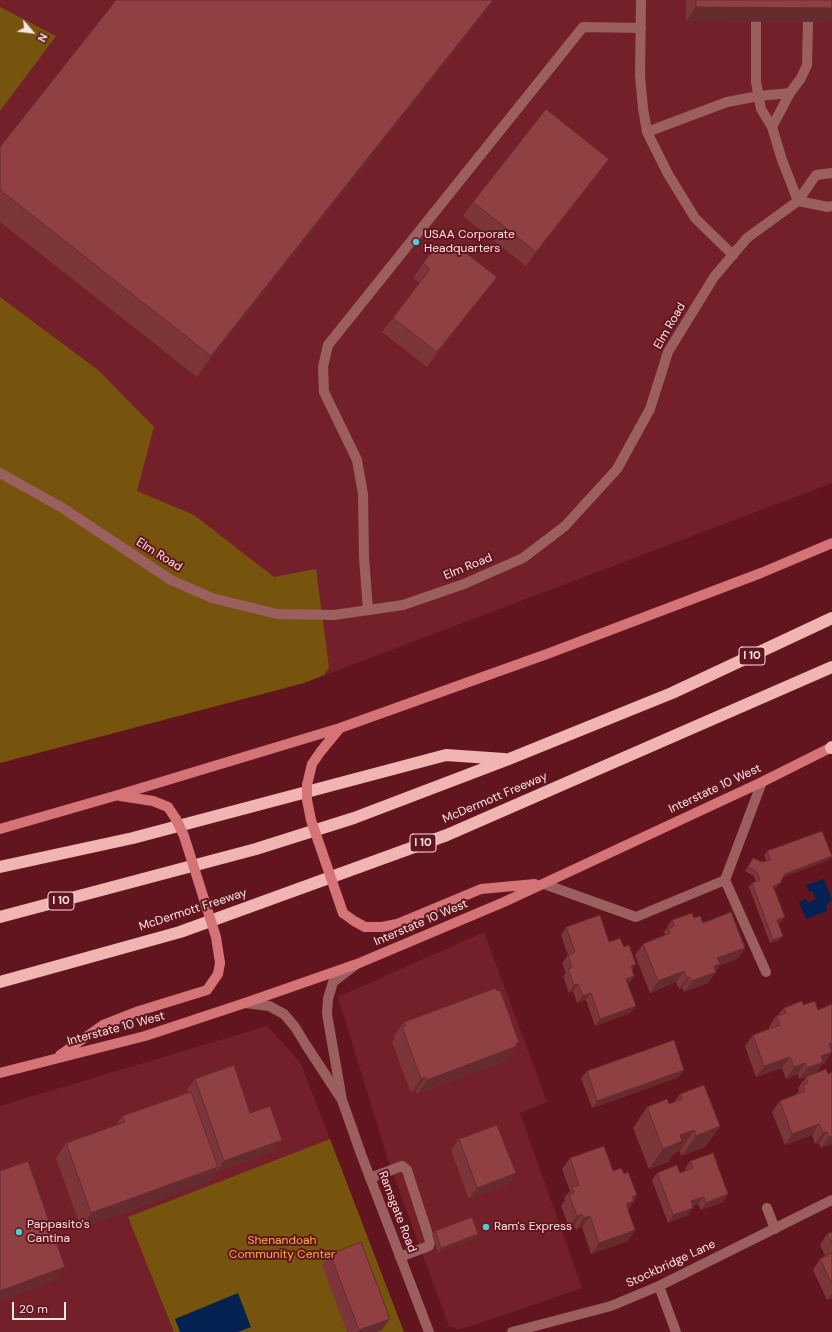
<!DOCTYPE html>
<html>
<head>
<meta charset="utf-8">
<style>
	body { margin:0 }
	#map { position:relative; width:832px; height:1332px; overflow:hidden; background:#63151f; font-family:"DM Sans",sans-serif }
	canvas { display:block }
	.north { position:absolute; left:12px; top:12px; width:40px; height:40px; -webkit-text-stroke:3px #63151f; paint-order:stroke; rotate:118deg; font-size:11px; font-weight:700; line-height:16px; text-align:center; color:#f9e5e4 }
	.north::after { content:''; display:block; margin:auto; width:14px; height:18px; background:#f9e5e4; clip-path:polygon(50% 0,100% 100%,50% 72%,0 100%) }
	.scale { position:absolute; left:12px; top:1302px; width:54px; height:18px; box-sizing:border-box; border:2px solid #f9e5e4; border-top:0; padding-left:5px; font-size:12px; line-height:14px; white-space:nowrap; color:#f9e5e4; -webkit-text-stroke:3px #63151f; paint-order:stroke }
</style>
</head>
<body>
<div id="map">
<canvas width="832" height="1332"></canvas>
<div class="north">N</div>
<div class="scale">20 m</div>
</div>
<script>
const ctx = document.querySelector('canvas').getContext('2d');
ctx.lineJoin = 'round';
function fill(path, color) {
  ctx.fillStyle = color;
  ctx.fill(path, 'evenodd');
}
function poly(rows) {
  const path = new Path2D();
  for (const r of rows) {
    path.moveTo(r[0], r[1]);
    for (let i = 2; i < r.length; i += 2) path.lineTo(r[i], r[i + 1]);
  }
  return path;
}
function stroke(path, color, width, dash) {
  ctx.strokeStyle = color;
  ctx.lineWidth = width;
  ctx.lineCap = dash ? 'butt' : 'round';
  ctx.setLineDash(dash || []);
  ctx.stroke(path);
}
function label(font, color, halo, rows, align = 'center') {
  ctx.font = font + ' "DM Sans",sans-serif';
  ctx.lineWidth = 4;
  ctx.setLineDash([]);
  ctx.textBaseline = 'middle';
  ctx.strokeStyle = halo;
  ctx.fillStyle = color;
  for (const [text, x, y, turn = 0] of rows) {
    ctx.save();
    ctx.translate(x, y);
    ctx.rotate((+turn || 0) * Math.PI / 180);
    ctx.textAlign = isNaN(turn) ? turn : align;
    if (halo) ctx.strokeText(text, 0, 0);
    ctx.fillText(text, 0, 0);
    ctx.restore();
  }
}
const built = poly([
	[0,0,832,0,832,483,304,683,0,763],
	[484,932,547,1102,520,1113,582,1288,465,1328,457,1329,449,1326,390,1166,338,997],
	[267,1026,300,1062,330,1139,129,1217,174,1332,0,1332,0,1106]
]);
const green = poly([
	[0,7,56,36,0,111],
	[0,297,98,370,154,427,137,491,194,515,274,577,316,569,329,667,324,675,304,683,0,763],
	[330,1139,404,1332,174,1332,128,1217]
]);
const water = poly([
	[824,879,832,900,829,902,826,908,827,911,806,919,799,902,806,899,807,903,816,899,812,891,809,892,806,885],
	[238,1293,251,1327,238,1332,180,1332,175,1319]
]);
const service = poly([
	[641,0,640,76,643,108,647,132,668,174,695,218,733,255],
	[756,22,756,82,761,109,772,127,782,160,798,201],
	[772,127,790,93,801,78,807,65,808,22],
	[647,132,727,102,759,96,790,93],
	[368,610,364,557,363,494,357,460,324,392,323,367,328,345,583,27,641,28],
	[725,880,766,972],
	[544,884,636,917,725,880,762,782],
	[370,1178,402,1166,407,1170,430,1241,429,1246,400,1257],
	[767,1208,775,1229]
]);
const minor = poly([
	[798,201,828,207,832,206],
	[0,473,61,507,171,580,212,598,277,614,334,615,403,605,464,584,523,558,565,526,617,469,650,409,668,352,714,277,747,238,798,201,816,175,832,173],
	[354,966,333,982,328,999,327,1014,342,1100,361,1154,429,1332],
	[245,1003,269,1006,284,1014,295,1027,306,1045,340,1097],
	[659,1286,676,1332],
	[512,1332,611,1306,659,1286,832,1200]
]);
const secondary = poly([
	[307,785,312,764,321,751,340,728],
	[120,796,153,801,168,807,176,819],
	[0,829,118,795,340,728,547,654,761,573,832,543],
	[343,913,354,921,365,927,382,927,397,924,481,889,535,884],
	[60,1055,103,1025,139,1011,207,990,218,974,220,963],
	[0,1073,145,1036,245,1003,357,964,504,902,762,782,832,747]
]);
const motorway = poly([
	[831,748,832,747],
	[0,867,133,838,446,755,504,759],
	[0,917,256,849,354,818,509,759,672,693,832,618],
	[0,982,180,932,447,835,832,667]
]);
const secondaryBridge = poly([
	[307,785,307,800,311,820,343,913],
	[176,819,184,836,216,937,220,963]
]);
const wall = poly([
	[495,0,197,377,0,222,0,147],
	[686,0,832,0,832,22,686,21],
	[599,173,526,266,463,216,473,202],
	[423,263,486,291,427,367,382,332,393,318,420,283,413,278],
	[767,851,829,860,783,877,777,887,774,888,782,921,778,923,783,936,780,940,770,943,749,887,752,883,756,882,754,876,745,871,753,858,762,862,766,861,764,855],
	[694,918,745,948,737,959,719,966,708,983,684,992,682,988,679,989,676,982,650,993,635,955,643,944,663,936,665,934,664,932,672,920],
	[566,927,624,947,636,964,632,969,634,976,629,983,627,984,630,1013,595,1026,586,1000,577,1003,573,991,569,993,563,976,566,973,562,963,568,955,561,935],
	[803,1005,832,1051,824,1064,822,1064,816,1073,799,1079,798,1074,786,1079,782,1068,756,1077,745,1046,753,1035,769,1029,769,1027,776,1016,778,1015,784,1008],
	[404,1022,519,1042,507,1060,417,1094,416,1091,411,1093,392,1042,395,1037,394,1036],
	[684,1070,679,1077,592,1108,581,1078,587,1071],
	[832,1072,832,1144,821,1148,819,1143,815,1144,812,1135,785,1145,772,1112,780,1101,796,1095,799,1090,798,1088,806,1077,828,1074],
	[195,1079,250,1113,282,1140,274,1151,216,1172,215,1171,208,1182,81,1228,56,1158,66,1143,116,1125,122,1116,188,1092,187,1090],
	[680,1094,720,1126,705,1147,681,1156,680,1151,674,1153,668,1162,649,1169,633,1128,647,1107,669,1104,674,1102],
	[459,1139,516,1173,508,1184,469,1199,451,1150],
	[570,1158,624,1174,637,1195,628,1210,628,1241,591,1254,582,1227,576,1230,574,1225,569,1227,561,1206,565,1200,564,1198,570,1191,562,1169],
	[690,1161,728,1194,723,1202,701,1210,698,1204,692,1206,688,1215,668,1223,652,1180,657,1173,680,1173,686,1171,685,1169],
	[435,1231,478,1234,476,1238,438,1252,432,1235],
	[832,1232,832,1298,827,1300,813,1270,820,1259,825,1256,820,1245,827,1234],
	[330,1254,382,1330,376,1332,347,1332,322,1265]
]);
const shadedWall = poly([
	[493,0,495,0,197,377,211,356],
	[696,7,832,8,832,22,686,21],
	[609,159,599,173,526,266,536,252],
	[497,277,486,291,427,367,437,352],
	[832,856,829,860,782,878,785,874],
	[780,883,777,887,771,890,773,886],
	[785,917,782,921,774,924,777,920],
	[783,936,780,940,770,943,773,940],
	[745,948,737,959,719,966,714,973,716,972,708,983,684,992,692,981,717,958],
	[636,964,631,972,631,966],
	[684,971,676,982,650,993,658,981],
	[634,976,629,983,620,987,626,979],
	[690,977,682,988,679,989,687,978],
	[578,984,573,991,569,993,574,985],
	[591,993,586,1000,577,1003,583,996],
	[636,1006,630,1013,595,1026,600,1019],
	[519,1042,516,1046,517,1046,507,1060,417,1094,427,1080],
	[832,1043,832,1051,821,1055,829,1044],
	[832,1052,824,1064,822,1064,816,1073,799,1079,807,1068,821,1056],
	[790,1057,782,1068,756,1077,764,1066],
	[805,1063,798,1074,786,1079,794,1067],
	[684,1070,679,1077,592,1108,597,1101],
	[426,1077,416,1091,411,1093,421,1079],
	[819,1124,812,1135,785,1145,792,1134],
	[720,1126,705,1147,681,1156,696,1136],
	[694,1130,680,1151,674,1153,668,1162,649,1169,663,1149,680,1135],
	[827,1132,819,1143,815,1144,823,1133],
	[832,1136,832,1144,821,1148,829,1137],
	[282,1140,274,1151,216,1172,224,1161],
	[218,1167,208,1182,81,1228,91,1213],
	[516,1173,508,1184,469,1199,477,1188],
	[728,1194,723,1202,701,1210,706,1203],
	[637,1195,632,1202,634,1201,626,1213,626,1204,632,1197],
	[704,1197,698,1204,685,1209,691,1201],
	[693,1208,688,1215,668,1223,673,1215],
	[582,1214,574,1225,569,1227,577,1216],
	[590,1216,582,1227,576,1230,583,1218],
	[635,1230,628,1241,591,1254,599,1243],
	[478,1234,476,1238,438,1252,441,1248],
	[65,1267,55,1281,0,1301,0,1291],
	[832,1293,832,1298,827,1300],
	[390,1319,382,1330,376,1332,358,1332,359,1330]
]);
const building = poly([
	[116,0,493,0,211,356,0,190,0,147,116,0],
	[696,0,832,0,832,8,696,7,696,0],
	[546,109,609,159,536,252,473,202,546,109],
	[452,242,497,277,437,352,393,318,430,269,423,263,438,244,446,250,452,242],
	[822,831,832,856,785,874,780,883,773,886,785,917,777,920,783,936,773,940,752,883,760,880,757,872,748,867,753,858,762,862,770,860,767,851,822,831],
	[731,912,745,948,717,958,720,964,714,966,716,972,692,981,690,977,687,978,684,971,658,981,643,944,670,933,668,929,674,926,672,920,692,913,694,918,700,916,703,923,731,912],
	[600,915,609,942,620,938,624,947,629,945,636,964,631,966,634,976,626,979,636,1006,600,1019,591,993,583,996,578,984,574,985,568,969,572,967,568,955,575,952,566,927,600,915],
	[496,988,497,991,500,990,519,1042,516,1043,517,1046,427,1080,426,1077,421,1079,402,1027,406,1026,404,1022,496,988],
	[802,1001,803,1005,815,1001,818,1010,832,1004,832,1043,829,1044,832,1052,821,1056,823,1062,807,1068,805,1063,794,1067,790,1057,764,1066,753,1035,780,1025,776,1016,786,1013,784,1008,802,1001],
	[674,1040,684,1070,597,1101,587,1071,674,1040],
	[234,1065,250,1113,270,1106,282,1140,224,1161,195,1079,234,1065],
	[826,1069,828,1074,832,1072,832,1136,829,1137,827,1132,823,1133,819,1124,792,1134,780,1101,805,1091,803,1085,808,1083,806,1077,826,1069],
	[704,1085,720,1126,696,1136,694,1130,680,1135,682,1141,663,1149,647,1107,667,1099,669,1104,682,1099,680,1094,704,1085],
	[191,1092,218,1167,91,1213,66,1143,125,1122,122,1116,191,1092],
	[497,1125,516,1173,477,1188,459,1139,497,1125],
	[604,1146,613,1171,621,1168,624,1174,628,1172,637,1195,632,1197,634,1201,626,1204,635,1230,599,1243,590,1216,583,1218,582,1214,577,1216,569,1195,574,1193,572,1187,579,1185,570,1158,604,1146],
	[713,1153,728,1194,706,1203,704,1197,691,1201,693,1208,673,1215,657,1173,677,1165,680,1173,693,1168,690,1161,713,1153],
	[28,1161,65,1267,0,1291,0,1171,28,1161],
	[472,1217,478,1234,441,1248,435,1231,472,1217],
	[832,1232,832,1244,827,1234,832,1232],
	[361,1242,390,1319,359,1330,330,1254,361,1242],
	[832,1253,832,1284,820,1259,832,1253]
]);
const markers = [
	[416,242,4,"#51ccd1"],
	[486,1227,4,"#51ccd1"],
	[19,1232,4,"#51ccd1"]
];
const shields = [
	[752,656,26],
	[423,843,26],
	[61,901,26]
];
const shieldNames = [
	["I 10",752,656],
	["I 10",423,843],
	["I 10",61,901]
];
const poiNames = [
	["USAA Corporate",424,235],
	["Headquarters",424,249],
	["Pappasito's",27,1225],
	["Cantina",27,1239],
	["Ram's Express",494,1227]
];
const streetNames = [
	["Elm Road",670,326,-60],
	["Elm Road",159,555,32],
	["Elm Road",468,567,-22],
	["Interstate 10 West",715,789,-25],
	["McDermott Freeway",495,798,-23],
	["McDermott Freeway",193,910,-18],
	["Interstate 10 West",421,923,-23],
	["Interstate 10 West",116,1029,-15],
	["Ramsgate Road",397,1212,69],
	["Stockbridge Lane",671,1264,-25]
];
const parkNames = [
	["Shenandoah",282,1241],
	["Community Center",282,1255]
];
fill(built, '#74202a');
fill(green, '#77540e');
fill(water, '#032251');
stroke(service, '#9c5f60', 10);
stroke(minor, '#9c5f60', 10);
stroke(secondary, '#d47477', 10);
stroke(motorway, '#f0b4b3', 12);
stroke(secondaryBridge, '#d47477', 10);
fill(wall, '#7c363a');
fill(shadedWall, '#652c2f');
fill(building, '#903f43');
stroke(building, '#652c2f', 1);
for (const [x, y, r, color] of markers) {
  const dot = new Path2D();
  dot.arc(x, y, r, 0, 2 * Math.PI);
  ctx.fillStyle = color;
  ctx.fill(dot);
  stroke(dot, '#63151f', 1.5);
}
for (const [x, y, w] of shields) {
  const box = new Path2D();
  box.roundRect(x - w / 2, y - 9, w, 18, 3);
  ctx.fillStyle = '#63151f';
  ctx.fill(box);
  stroke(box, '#f9e5e4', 1);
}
label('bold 11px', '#f9e5e4', null, shieldNames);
label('12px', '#f9e5e4', '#63151f', poiNames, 'left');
label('12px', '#f9e5e4', '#63151f', streetNames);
label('12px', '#f2b33d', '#63151f', parkNames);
</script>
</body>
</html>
